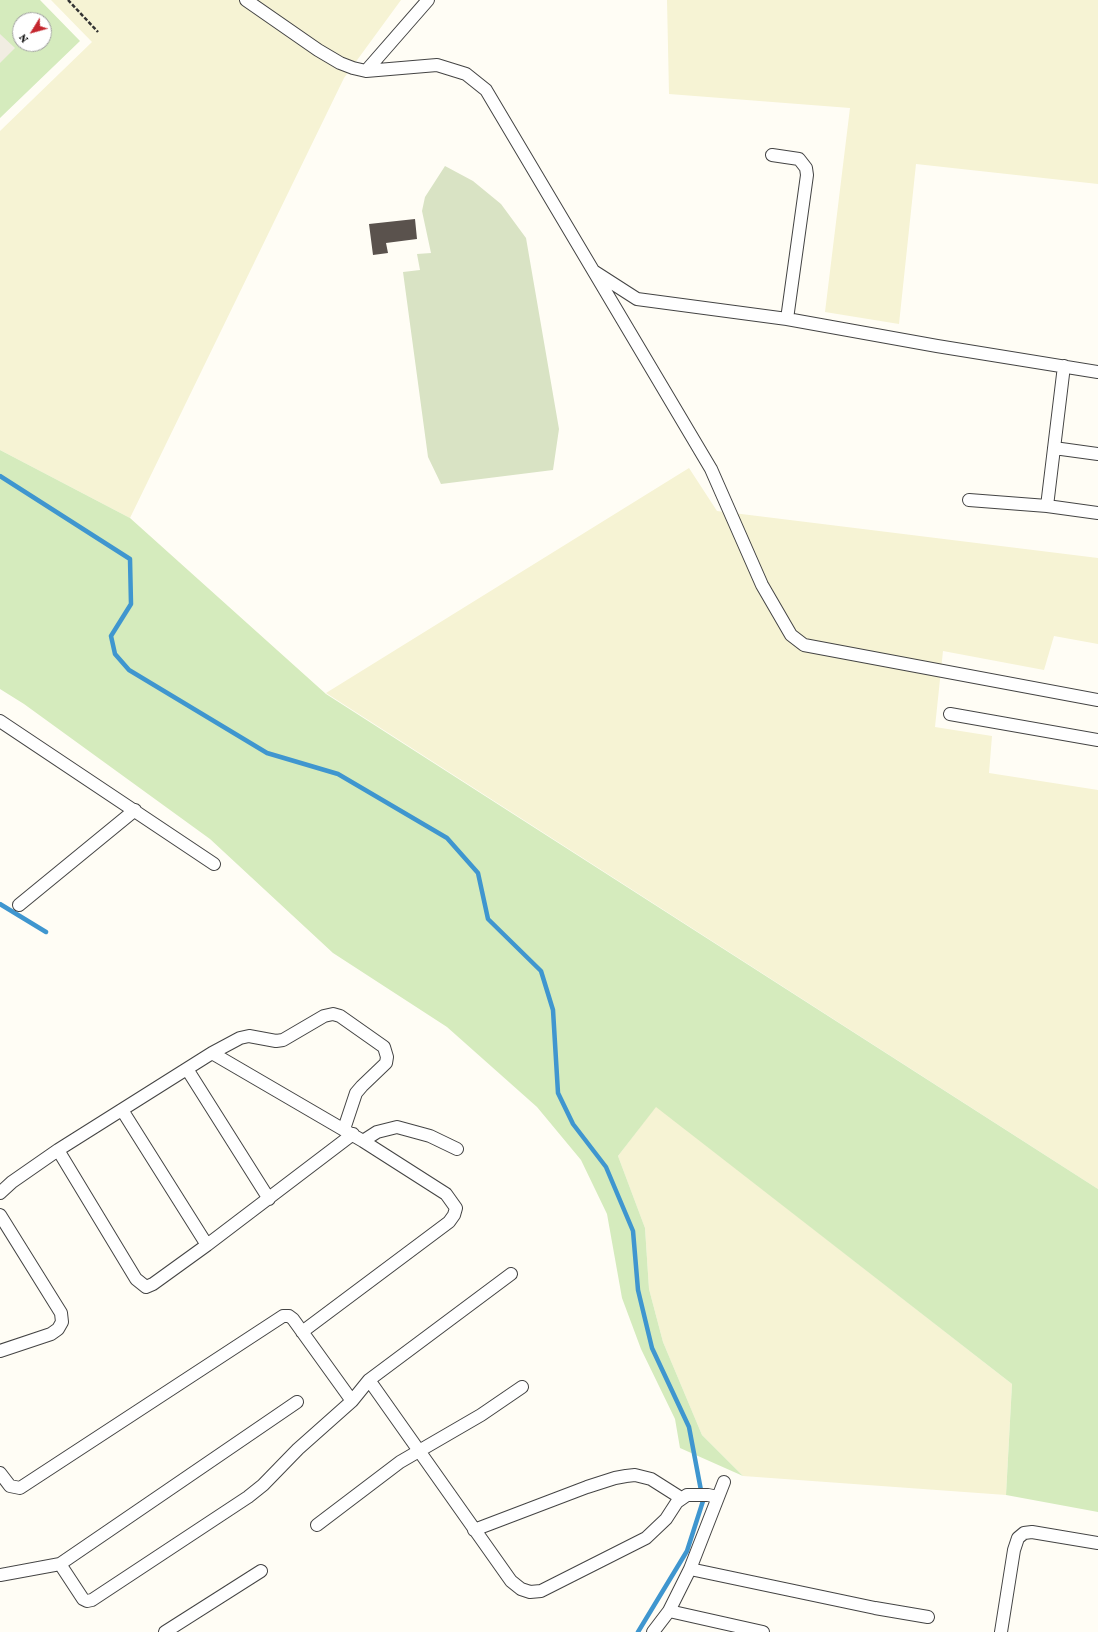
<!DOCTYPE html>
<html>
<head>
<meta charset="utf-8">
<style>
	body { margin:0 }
	#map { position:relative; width:1098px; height:1632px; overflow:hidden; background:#fffdf5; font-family:"Crimson Pro",serif }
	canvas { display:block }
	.north { position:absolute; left:12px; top:12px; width:40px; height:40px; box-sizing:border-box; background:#fff; border:1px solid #a0a0a0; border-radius:50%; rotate:233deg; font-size:11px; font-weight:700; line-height:16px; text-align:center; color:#111 }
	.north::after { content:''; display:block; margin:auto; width:14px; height:18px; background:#c4262e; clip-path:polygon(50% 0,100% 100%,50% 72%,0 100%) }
</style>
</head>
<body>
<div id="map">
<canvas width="1098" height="1632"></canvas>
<div class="north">N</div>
</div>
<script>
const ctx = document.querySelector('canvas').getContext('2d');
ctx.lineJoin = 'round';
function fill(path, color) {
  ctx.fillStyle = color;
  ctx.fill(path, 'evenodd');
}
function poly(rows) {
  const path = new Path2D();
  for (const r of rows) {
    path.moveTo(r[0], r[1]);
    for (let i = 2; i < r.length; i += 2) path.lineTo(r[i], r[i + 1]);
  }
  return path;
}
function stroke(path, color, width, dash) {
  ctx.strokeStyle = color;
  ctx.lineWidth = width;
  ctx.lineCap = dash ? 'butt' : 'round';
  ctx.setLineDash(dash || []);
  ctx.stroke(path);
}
const farmland = poly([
	[51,0,401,0,344,78,130,518,0,450,0,131,92,42],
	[667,0,1098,0,1098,184,916,164,899,324,825,312,850,108,669,94],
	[689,468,717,511,1098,558,1098,644,1054,636,1044,670,943,651,935,727,992,736,989,773,1098,790,1098,1189,326,693],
	[656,1106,1012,1384,1006,1495,743,1476,702,1435,663,1342,649,1289,645,1228,618,1156]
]);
const green = poly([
	[0,0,40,0,80,41,0,118],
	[20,20,44,20,44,44,20,44],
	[0,450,130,518,326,694,1098,1189,1098,1512,1006,1495,1012,1384,656,1107,618,1156,645,1228,649,1289,663,1342,702,1435,743,1476,680,1448,675,1419,641,1349,622,1298,607,1214,581,1160,537,1107,447,1027,333,953,210,839,24,704,0,689]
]);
const cemetery = poly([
	[445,166,473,181,501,204,526,238,559,429,553,470,441,484,428,457,403,272,420,270,417,254,431,253,422,211,425,197]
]);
const plaza = poly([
	[0,34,15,48,0,63]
]);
const stream = poly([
	[0,476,130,559,131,604,111,636,115,654,129,670,267,753,338,774,447,838,478,873,488,919,541,971,553,1010,558,1093,573,1124,606,1167,633,1231,638,1290,652,1348,689,1427,703,1501,687,1551,638,1632],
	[0,904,46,932]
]);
const building = poly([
	[415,219,417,239,386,243,388,253,373,255,369,224]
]);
const path = poly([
	[68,0,98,32]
]);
const minor = poly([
	[246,0,318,50,340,63,353,68,366,71,428,0],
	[366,71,437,65,466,74,486,90,711,469,762,585,791,635,804,645,1098,700],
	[772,155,799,159,806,168,807,175,787,319],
	[595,272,637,299,787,319,937,346,1098,372],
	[1054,448,1098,454],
	[969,500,1047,506,1098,513],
	[1047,506,1064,366],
	[950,714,1098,740],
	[0,721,214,864],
	[19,905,135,810],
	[212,1053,363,1141,446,1194,456,1208,454,1215,449,1222,302,1332],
	[187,1069,269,1199],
	[122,1110,207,1245],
	[363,1141,377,1132,397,1127,430,1136,457,1149],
	[58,1150,136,1279,146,1287,153,1284,207,1245,353,1134],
	[0,1193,12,1182,58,1150,212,1053,240,1038,249,1036,276,1041,283,1040,324,1016,333,1014,340,1016,384,1047,387,1057,386,1063,362,1086,356,1093,344,1129],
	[0,1215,61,1313,62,1322,58,1329,51,1334,0,1351],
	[369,1380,511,1581,521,1589,530,1592,541,1591,646,1538,666,1519,677,1502,687,1495,708,1495,718,1497],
	[0,1473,10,1486,20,1488,283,1316,289,1316,293,1319,352,1401],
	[317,1525,400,1462,481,1415,522,1387],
	[474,1530,587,1487,615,1478,626,1476,635,1475,651,1479,681,1498],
	[60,1564,83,1599,87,1601,92,1600,248,1497,263,1485,298,1449,352,1401,369,1380,511,1274],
	[690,1569,875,1608,928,1617],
	[0,1575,60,1564,297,1402],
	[669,1611,763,1632],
	[165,1632,261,1571],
	[653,1632,669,1611,690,1569,724,1482],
	[1001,1632,1014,1550,1018,1538,1024,1533,1032,1532,1098,1543]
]);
fill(farmland, '#f6f3d4');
fill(green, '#d5ebbd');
fill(cemetery, '#d9e3c4');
fill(plaza, '#f1ede2');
stroke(stream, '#3f96cf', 4.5);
fill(building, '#5a524d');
stroke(minor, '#444', 14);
stroke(path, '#333', 2.5, [4, 2]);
stroke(minor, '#fff', 12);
</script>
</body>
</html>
